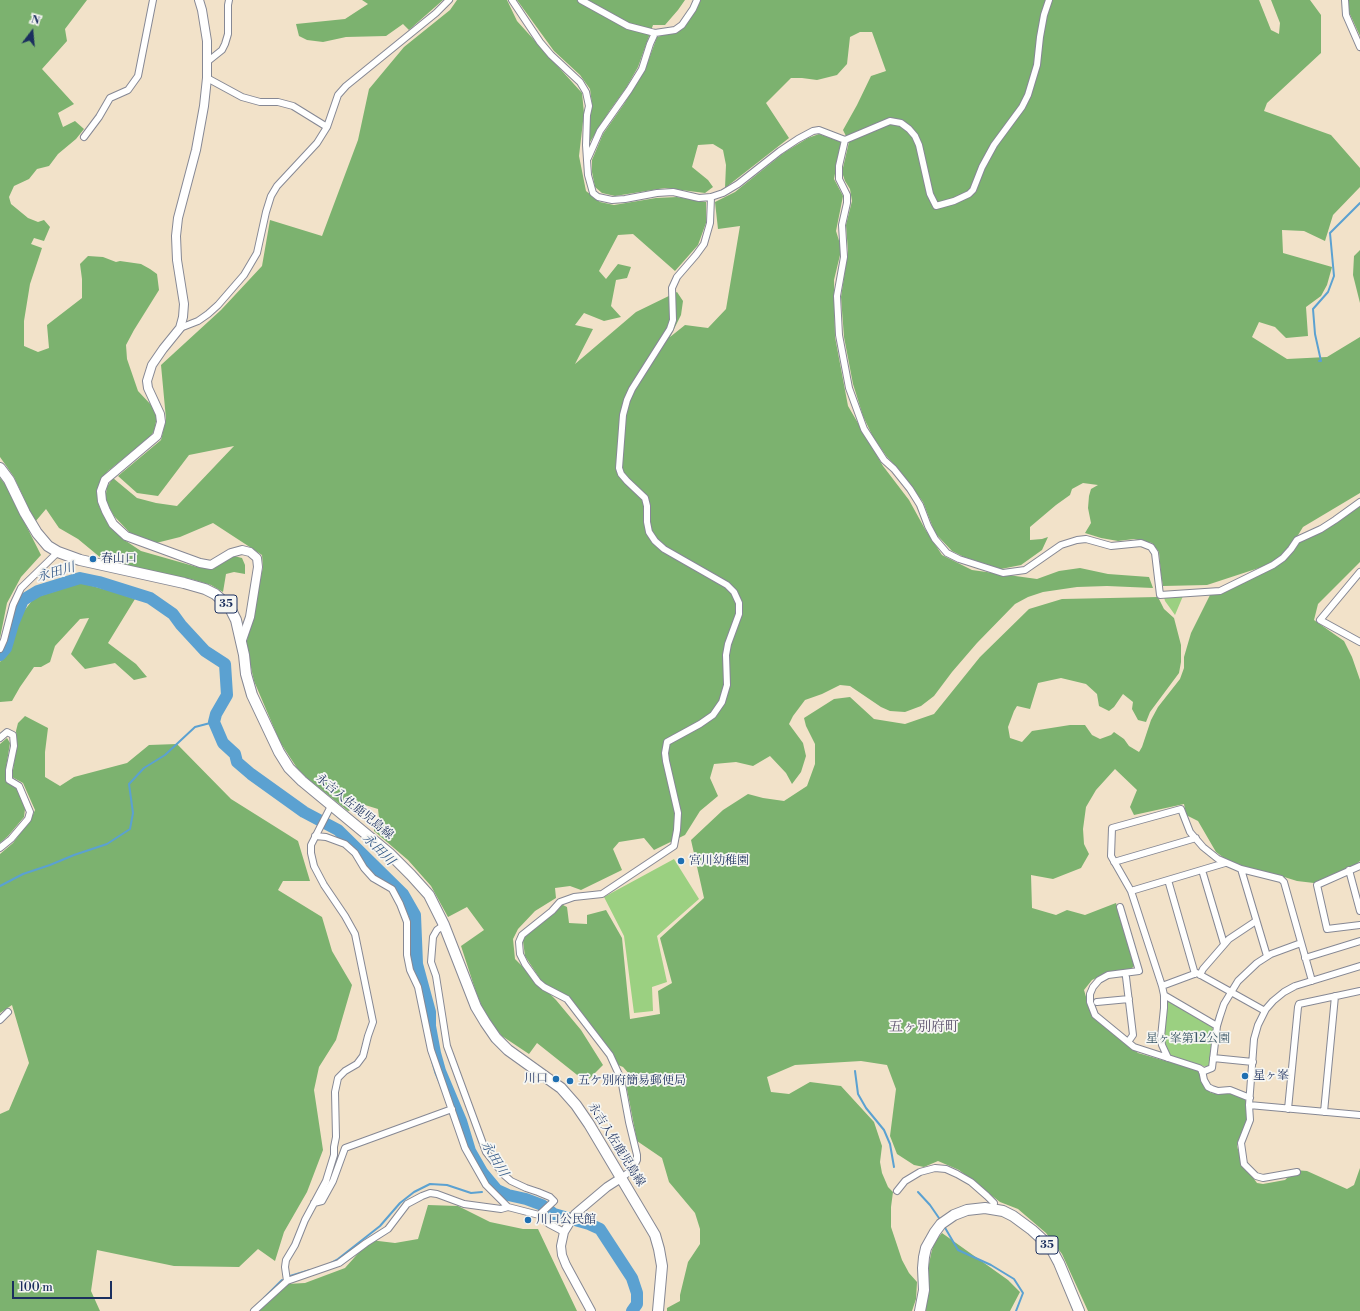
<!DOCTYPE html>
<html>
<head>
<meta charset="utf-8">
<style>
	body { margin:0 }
	#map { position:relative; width:1360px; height:1311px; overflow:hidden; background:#f2e2c9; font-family:"Libre Bodoni",serif }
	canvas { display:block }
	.north { position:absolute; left:12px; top:12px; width:40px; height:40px; -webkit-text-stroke:3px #f6f6f2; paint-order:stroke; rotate:16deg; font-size:11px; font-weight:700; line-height:16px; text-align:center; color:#1b2f5e }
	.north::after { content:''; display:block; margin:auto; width:14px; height:18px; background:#1b2f5e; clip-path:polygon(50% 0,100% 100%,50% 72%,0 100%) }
	.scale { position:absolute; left:12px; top:1281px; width:100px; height:18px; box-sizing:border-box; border:2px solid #1b2f5e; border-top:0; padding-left:5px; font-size:12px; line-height:14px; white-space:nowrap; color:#1b2f5e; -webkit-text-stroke:3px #f6f6f2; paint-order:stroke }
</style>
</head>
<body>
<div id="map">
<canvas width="1360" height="1311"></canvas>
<div class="north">N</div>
<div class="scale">100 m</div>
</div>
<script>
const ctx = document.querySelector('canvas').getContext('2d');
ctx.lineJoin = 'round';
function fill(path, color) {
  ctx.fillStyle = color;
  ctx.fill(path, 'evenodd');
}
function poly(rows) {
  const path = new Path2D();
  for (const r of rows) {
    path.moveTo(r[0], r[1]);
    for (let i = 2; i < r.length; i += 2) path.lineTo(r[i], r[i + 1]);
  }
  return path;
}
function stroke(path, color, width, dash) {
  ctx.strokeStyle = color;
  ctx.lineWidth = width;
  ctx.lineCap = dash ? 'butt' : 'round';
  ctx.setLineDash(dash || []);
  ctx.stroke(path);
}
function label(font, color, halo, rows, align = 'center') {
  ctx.font = font + ' "Libre Bodoni","Noto Serif JP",serif';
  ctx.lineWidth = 3.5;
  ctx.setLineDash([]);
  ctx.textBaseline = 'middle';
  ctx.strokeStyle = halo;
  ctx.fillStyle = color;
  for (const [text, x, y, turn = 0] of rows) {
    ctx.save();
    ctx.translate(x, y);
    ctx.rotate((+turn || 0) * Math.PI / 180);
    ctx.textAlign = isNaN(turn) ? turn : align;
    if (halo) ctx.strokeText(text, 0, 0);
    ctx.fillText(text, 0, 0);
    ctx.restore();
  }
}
const green = poly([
	[1183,596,1175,615,1165,601,1164,597],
	[674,859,699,899,657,936,667,982,652,987,653,1011,634,1013,624,936,604,897],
	[1168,1001,1212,1027,1213,1029,1209,1066,1207,1067,1172,1057,1170,1055,1165,1043,1164,1030,1166,1003]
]);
const forest = poly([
	[0,0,87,0,65,29,67,41,42,69,74,104,58,113,63,127,75,121,84,129,76,139,58,154,49,166,37,169,29,179,14,186,9,197,11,204,28,218,38,222,44,220,50,227,44,241,34,238,31,244,42,248,30,284,24,321,24,346,38,352,49,348,47,325,82,298,82,279,80,264,88,256,103,257,116,262,120,261,141,264,150,269,157,274,159,290,134,330,126,345,127,359,138,391,154,408,157,417,154,431,150,437,108,471,101,480,98,488,99,506,108,524,123,539,141,551,197,567,213,569,234,556,242,558,245,565,245,574,234,572,226,574,223,592,211,585,191,579,113,564,101,558,78,539,59,528,46,509,35,522,14,477,0,457],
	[362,0,443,0,409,30,403,24,386,36,346,37,323,42,307,40,299,36,296,24,345,19,368,4],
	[457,0,507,0,517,21,582,93,584,113,579,156,586,191,600,202,614,205,656,198,677,197,706,202,706,223,698,245,675,271,633,234,618,235,599,271,606,279,618,264,631,267,627,278,616,280,611,306,621,317,604,321,584,313,575,325,593,329,575,364,636,312,677,292,683,301,681,315,670,337,685,325,708,328,726,309,740,226,718,229,715,202,735,192,785,152,808,138,819,134,841,142,834,179,843,196,836,231,840,244,840,255,834,280,835,337,848,406,883,466,909,500,925,529,942,555,972,570,1037,579,1059,571,1080,568,1108,574,1149,577,1153,588,1107,586,1077,587,1043,592,1028,597,1015,604,977,643,952,672,934,696,921,706,905,712,890,711,881,707,850,686,840,685,822,694,805,700,793,716,789,724,803,743,806,756,801,772,792,784,786,773,770,756,753,766,736,762,714,764,710,778,718,796,700,811,685,835,654,850,644,838,619,842,613,849,622,870,581,890,570,886,555,888,556,898,535,911,518,929,513,939,515,959,556,1000,581,1030,603,1065,586,1082,537,1043,529,1054,502,1036,486,1017,476,992,461,946,484,930,467,907,448,917,431,886,408,860,374,831,374,825,379,818,378,809,365,805,348,811,308,779,297,768,280,742,254,681,246,645,263,567,262,555,213,523,180,537,152,544,132,535,114,516,105,500,107,487,113,478,137,498,156,503,177,506,234,446,189,455,158,496,137,493,118,476,161,440,166,419,161,365,221,310,262,266,270,220,322,236,358,140,369,89,404,47,450,10],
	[517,0,685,0,678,10,665,25,653,25,638,67,626,88,610,110,590,142,590,116,592,104,590,89,580,75,554,51],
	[700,0,1259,0,1271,30,1279,34,1280,23,1271,0,1310,0,1321,15,1321,53,1267,103,1264,111,1331,135,1360,168,1360,187,1333,215,1325,241,1304,231,1282,230,1283,253,1332,267,1327,285,1321,296,1306,307,1308,336,1286,338,1275,327,1259,322,1252,337,1287,359,1327,357,1360,337,1360,493,1303,527,1287,553,1268,565,1207,585,1163,586,1161,575,1159,552,1152,543,1134,539,1118,541,1101,538,1085,533,1091,523,1088,508,1089,496,1091,489,1098,485,1083,483,1072,489,1070,495,1056,505,1030,527,1030,540,1042,539,1048,537,1042,550,1021,565,1001,569,964,557,952,551,935,533,923,502,900,471,887,457,873,437,863,416,853,384,844,337,841,297,848,251,846,225,852,201,850,189,845,181,842,172,849,142,843,130,857,105,871,76,886,71,872,32,860,32,850,37,847,64,837,75,817,80,802,78,791,78,766,103,789,138,725,188,726,165,723,150,713,144,698,145,692,167,708,180,713,187,705,193,665,188,615,196,602,193,595,187,592,172,592,160,603,134,624,104,646,67,657,37,674,32],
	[1347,0,1360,0,1360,36,1348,10],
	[1360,250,1360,303,1353,275,1354,256],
	[0,478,5,484,41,555,21,577,7,603,0,638],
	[1360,506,1360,562,1318,604,1314,620,1344,641,1352,657,1360,680,1360,861,1355,865,1314,883,1297,881,1281,876,1252,870,1241,866,1228,861,1216,852,1198,821,1186,815,1184,804,1134,815,1130,807,1137,790,1115,769,1096,790,1086,807,1083,829,1084,844,1089,854,1081,868,1053,879,1031,875,1032,908,1056,915,1067,910,1085,915,1116,903,1134,966,1131,969,1105,974,1092,980,1084,990,1089,1007,1098,1021,1138,1053,1197,1070,1201,1073,1201,1081,1211,1093,1220,1094,1233,1093,1241,1096,1246,1101,1249,1115,1248,1122,1237,1146,1242,1163,1257,1183,1263,1184,1285,1180,1295,1170,1307,1171,1347,1189,1354,1185,1360,1168,1360,1311,1088,1311,1062,1254,1046,1233,1018,1209,1000,1202,959,1170,938,1161,924,1167,914,1165,897,1154,890,1136,896,1089,887,1065,861,1061,795,1065,767,1077,771,1092,789,1094,810,1082,841,1086,874,1122,882,1146,880,1162,882,1173,888,1187,893,1192,891,1207,891,1227,902,1260,909,1273,917,1282,916,1299,912,1311,667,1311,667,1308,680,1301,680,1295,688,1262,700,1244,700,1229,695,1213,669,1182,662,1158,637,1141,626,1084,631,1076,623,1067,618,1065,590,1024,568,998,544,985,525,956,523,941,524,936,561,904,567,907,569,923,587,924,587,915,606,910,622,938,630,1019,660,1014,658,991,672,983,660,938,704,898,691,840,723,810,748,794,763,798,784,801,807,786,815,764,815,744,806,726,804,718,834,699,850,697,874,719,905,724,934,714,980,657,1029,609,1062,599,1158,597,1164,609,1174,618,1181,645,1181,662,1179,673,1150,712,1146,722,1138,720,1132,709,1133,702,1123,694,1114,707,1109,711,1099,706,1097,694,1086,684,1061,678,1038,683,1030,709,1017,706,1014,711,1008,727,1010,738,1022,742,1032,731,1070,725,1085,725,1092,735,1100,739,1111,735,1114,732,1124,739,1129,746,1139,752,1142,747,1151,720,1158,707,1180,679,1184,668,1184,657,1191,633,1211,593,1223,592,1283,562,1298,542,1330,527],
	[81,583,114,592,135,599,108,643,136,664,147,677,134,680,115,663,85,669,71,654,89,618,80,619,55,646,50,662,41,667,34,667,20,687,12,701,0,702,0,662,11,646,21,615,34,598],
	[25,716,48,728,45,752,45,777,60,786,74,777,127,763,149,745,177,744,231,799,298,841,310,881,283,881,278,890,322,917,332,951,352,985,336,1040,319,1067,314,1090,323,1150,307,1192,284,1232,275,1261,258,1249,239,1267,174,1266,97,1250,91,1291,100,1311,0,1311,0,1114,9,1110,29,1063,12,1005,0,1013,0,854,13,843,31,819,35,810,23,783,12,777,17,743,16,731,18,723],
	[7,738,10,743,6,768,6,780,17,788,25,809,24,817,8,836,0,843,0,744],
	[428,1205,458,1206,490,1222,523,1229,538,1229,577,1311,257,1311,287,1284,305,1283,345,1268,370,1240,395,1243,418,1239],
	[942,1233,1008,1280,1020,1292,1010,1311,924,1311,928,1295,929,1264,931,1254,934,1243]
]);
const stream = poly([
	[1319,361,1321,361,1315,334,1313,309,1328,292,1334,276,1330,233,1360,203],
	[0,886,23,874,50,865,74,855,107,844,130,829,133,813,129,784,144,768,165,755,195,727,214,722],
	[855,1071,858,1094,866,1108,884,1130,890,1144,894,1167],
	[494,1188,495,1188],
	[918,1192,930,1205,941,1221],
	[944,1226,958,1250,991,1265,1014,1279,1023,1293,1016,1311],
	[329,1264,338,1259,380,1226,400,1203,414,1192,430,1184,447,1185,471,1193,482,1192],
	[290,1276,310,1270],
	[264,1298,282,1280]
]);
const river = poly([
	[0,655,6,648,13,624,23,600,38,591,80,578,99,582,150,598,173,614,181,625,205,651,225,664,227,695,216,714,214,722,223,743,235,754,237,762,251,774,304,812,338,830,403,894,415,915,417,964,430,1012,430,1026,435,1053,440,1071,461,1121,470,1151,482,1172,497,1190,508,1195,526,1199,542,1205,554,1214,589,1224,600,1229,632,1278,637,1293,637,1304,632,1311]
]);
const minor = poly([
	[512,0,540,42,551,55,580,82,586,92,589,106,587,115,586,145,588,175,593,193,598,197,612,200,625,199,657,193,673,192,699,198,711,197,723,193,738,184,780,151,798,139,813,131,819,130,845,140,890,121,901,123,909,129,915,136,919,145,930,194,936,206,954,201,969,194,973,190,982,167,994,145,1022,107,1028,95,1037,65,1040,37,1044,15,1049,0],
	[581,0,628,26,655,33,675,30,682,25,693,9,697,0],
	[1345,0,1346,15,1360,47],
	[207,62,222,50,225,44,228,34,228,5,229,0],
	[207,78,242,97,260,102,278,102,293,106,327,127],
	[84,137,99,117,110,98,128,90,138,76,153,0],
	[845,140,839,166,839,179,847,195,847,203,842,225,844,257,837,296,839,335,849,388,864,429,884,460,894,469,910,489,920,505,928,526,935,539,947,553,959,559,1003,573,1025,570,1061,545,1077,540,1086,539,1111,546,1141,543,1151,547,1155,553,1160,595,1220,591,1273,565,1283,558,1291,549,1297,540,1321,529,1335,520,1360,502],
	[588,158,600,131,629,90,642,69,650,44,655,33],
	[180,328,198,321,208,314,218,305,244,275,257,253,266,212,271,196,277,186,317,143,327,127,338,95,346,86,436,13,449,0],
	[1360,572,1320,620,1360,642],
	[0,649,4,640,13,605,21,588,58,552],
	[0,738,7,732,13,735,14,746,9,770,9,780,19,786,30,812,28,819,11,839,0,848],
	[315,836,326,837,345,844,355,853,364,868,373,878,392,889,400,904,407,922,407,955,410,970,418,987,431,1050,465,1148,486,1185,508,1207],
	[1114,862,1196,838],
	[1360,866,1317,885,1327,929,1360,925],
	[1241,869,1267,956],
	[1202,870,1224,944],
	[1349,870,1360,911],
	[1168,880,1195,974],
	[1131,891,1225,863],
	[1120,907,1139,971,1108,975,1099,980,1093,987,1090,994,1090,1002,1095,1015,1134,1047,1199,1068,1202,1070,1204,1080,1208,1087,1212,1089,1218,1091,1230,1090,1250,1098],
	[444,925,437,930,433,937,431,962,436,976,447,1046,486,1152,504,1175,511,1181,526,1188,538,1192,550,1197,554,1201,539,1215],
	[1305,958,1360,941],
	[1360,966,1295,986,1284,992,1273,1001,1266,1009,1258,1025,1254,1039,1249,1105,1360,1115],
	[1200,975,1203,969,1229,939,1256,921],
	[1126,977,1133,1035,1128,1042],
	[1162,986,1197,973,1265,1011],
	[1164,995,1217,1026],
	[1097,1002,1129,999],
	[0,1020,8,1012],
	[1168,1058,1162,1045,1161,1037,1164,1008,1164,995,1162,986,1131,891,1111,856,1112,828,1181,809,1190,832,1203,847,1218,859,1241,869,1281,879,1284,882,1312,981],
	[1213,1058,1253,1062],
	[1202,1072,1212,1068,1217,1026,1220,1016,1224,1004,1238,981,1257,963,1271,954,1301,943],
	[1249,1105,1250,1120,1241,1143,1244,1164,1256,1176,1263,1178,1297,1172],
	[1288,1109,1298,1007,1299,1004,1360,991],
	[1324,1112,1335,996],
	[621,1178,632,1170,637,1160,637,1155,629,1122,621,1079,610,1055,567,999,544,987,538,982,525,964,520,954,519,942,522,935,552,911,560,902,574,897,602,894,674,846,677,830,678,813,666,761,665,753,667,742,700,724,713,715,722,702,727,685,726,655,728,644,739,614,739,603,734,592,727,585,664,549,655,541,649,532,647,522,647,506,645,498,627,481,621,474,619,468,623,415,627,400,632,389,670,329,673,320,672,288,677,277,696,255,704,244,710,223,711,197],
	[897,1191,905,1181,920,1172,935,1168,946,1169,957,1174,971,1182,987,1196,994,1203,993,1209],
	[314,1203,322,1201,333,1181,345,1148,452,1109],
	[287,1281,285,1267,286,1260,295,1245,305,1220,326,1181,334,1155,334,1147,336,1137,335,1092,338,1078,345,1071,357,1064,363,1056,368,1036,373,1022,355,934,345,916,324,885,314,866,311,853,311,845,331,806],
	[254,1311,287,1281,339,1263,366,1243,388,1229,407,1204,422,1196,430,1193,437,1194,464,1204,501,1209,508,1207,539,1215,549,1224,564,1232]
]);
const tertiary = poly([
	[199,0,202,10,207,41,207,78,204,106,196,150,178,218,176,236,177,260,184,304,183,317,180,328,163,349,152,365,147,381,148,388,160,414,161,422,157,436,105,480,101,491,102,501,106,511,113,524,126,536,200,563,211,565,231,553,242,550,250,552,257,558,258,567,250,617,241,643],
	[591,1311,566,1265,562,1255,561,1246,564,1232,575,1214,607,1187,621,1178]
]);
const primary = poly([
	[0,468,9,480,25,513,37,533,48,546,58,552,80,560,184,583,205,589,215,594,223,601,231,610,236,620,244,655,246,674,252,695,279,752,289,768,302,781,389,853,411,875,429,895,444,925,476,1007,485,1022,496,1038,508,1050,561,1088,576,1105,589,1124,655,1235,659,1249,662,1266,658,1311],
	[920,1311,924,1290,923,1268,924,1257,926,1248,935,1232,941,1224,954,1215,967,1210,985,1208,1003,1211,1013,1216,1032,1230,1044,1241,1052,1250,1059,1263,1079,1311]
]);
const markers = [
	[93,559,4,"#1f6fb2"],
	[681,861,4,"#1f6fb2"],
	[1245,1076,4,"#1f6fb2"],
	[556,1079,4,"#1f6fb2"],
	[570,1081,4,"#1f6fb2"],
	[528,1220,4,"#1f6fb2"]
];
const shields = [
	[226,604,22],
	[1047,1245,22]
];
const shieldNames = [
	["35",226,604],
	["35",1047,1245]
];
const poiNames = [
	["春山口",101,559],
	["宮川幼稚園",689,861],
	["星ヶ峯",1253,1076],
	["川口",548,1079,"right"],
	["五ケ別府簡易郵便局",578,1081],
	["川口公民館",536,1220]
];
const streetNames = [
	["永吉入佐鹿児島線",354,807,39],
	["永吉入佐鹿児島線",616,1145,58]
];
const parkNames = [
	["星ヶ峯第12公園",1188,1039]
];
const waterNames = [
	["永田川",56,573,-16],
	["永田川",378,850,45],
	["永田川",494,1159,59]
];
const quarterNames = [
	["五ヶ別府町",924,1028]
];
fill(green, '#9bd081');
fill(forest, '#7cb26f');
stroke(stream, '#5ba1d1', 2);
stroke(river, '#5ba1d1', 12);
stroke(minor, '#868894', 8);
stroke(tertiary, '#868894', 10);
stroke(primary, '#868894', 12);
stroke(minor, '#fff', 6);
stroke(tertiary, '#fff', 8);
stroke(primary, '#fff', 10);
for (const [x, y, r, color] of markers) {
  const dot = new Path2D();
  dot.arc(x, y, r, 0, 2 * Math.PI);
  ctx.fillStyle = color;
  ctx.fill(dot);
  stroke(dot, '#f6f6f2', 1.5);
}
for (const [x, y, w] of shields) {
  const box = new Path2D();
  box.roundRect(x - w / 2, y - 9, w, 18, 3);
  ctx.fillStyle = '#f6f6f2';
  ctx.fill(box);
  stroke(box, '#1b2f5e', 1);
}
label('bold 11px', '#1b2f5e', null, shieldNames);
label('12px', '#1b2f5e', '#f6f6f2', poiNames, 'left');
label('12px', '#1b2f5e', '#f6f6f2', streetNames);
label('12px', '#3b5767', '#f6f6f2', parkNames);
label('italic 13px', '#315786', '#f6f6f2', waterNames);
label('14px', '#5b526d', '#f6f6f2', quarterNames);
</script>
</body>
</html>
